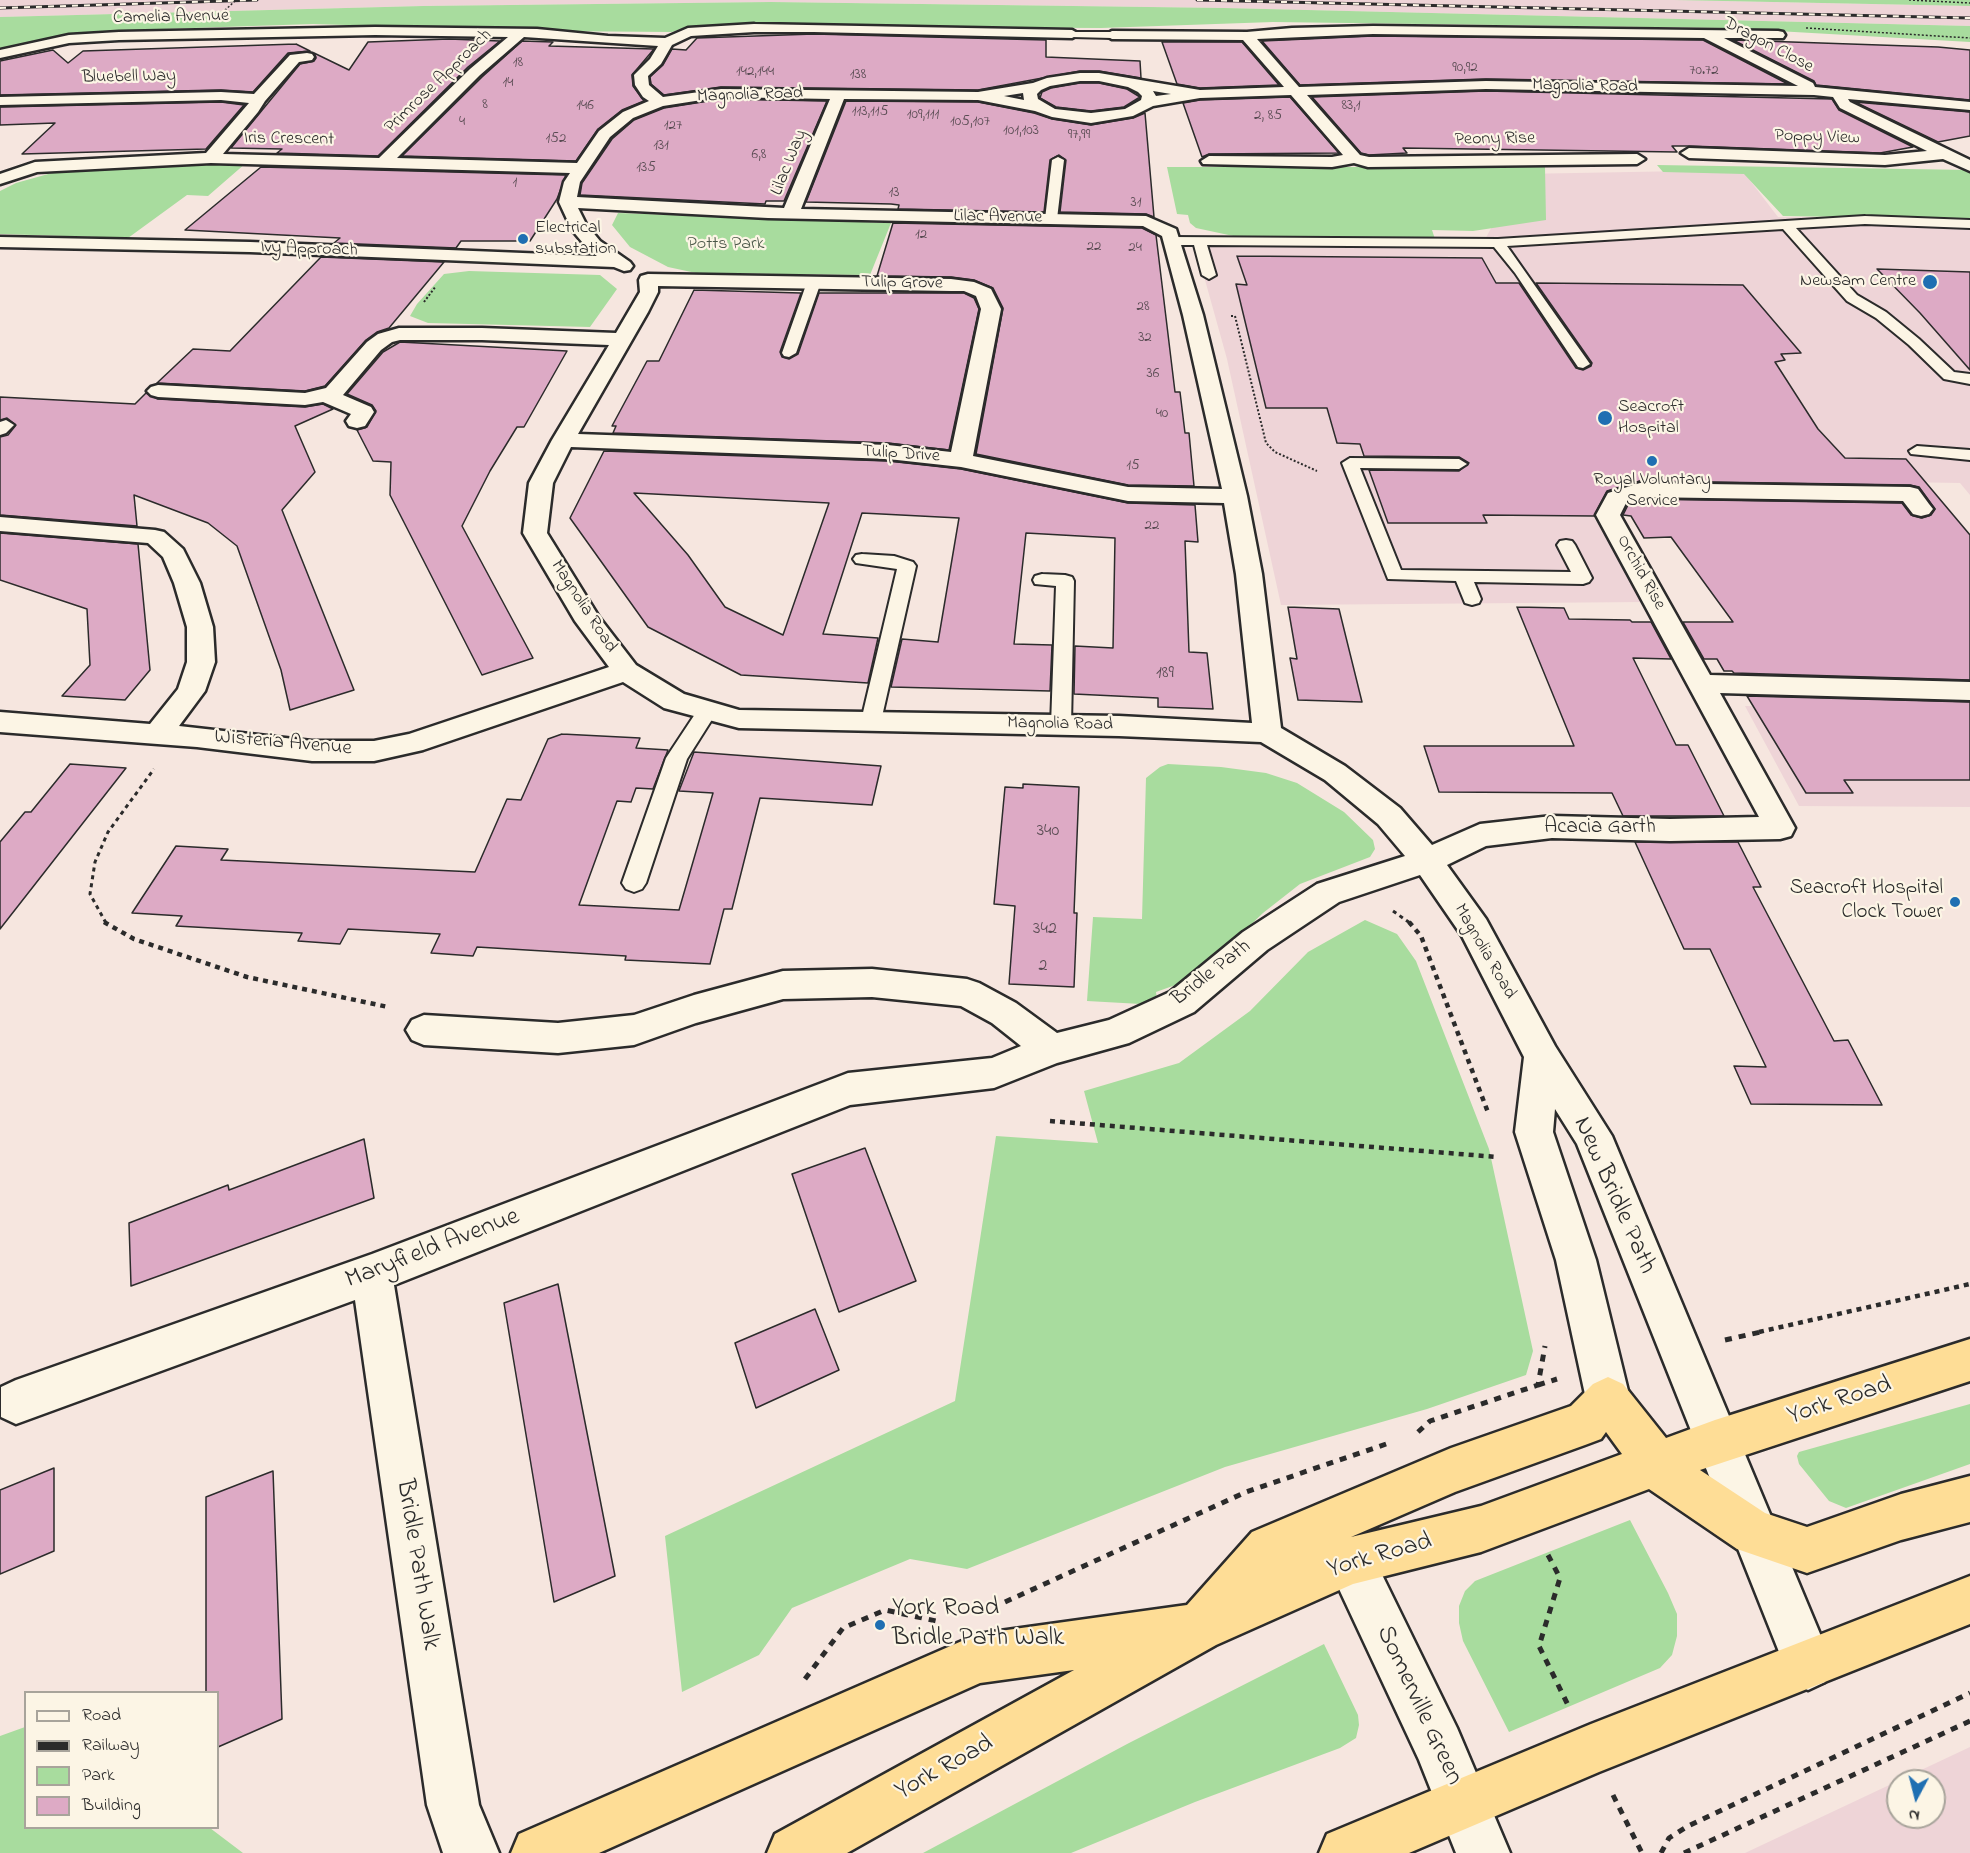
<!DOCTYPE html>
<html>
<head>
<meta charset="utf-8">
<style>
	body { margin:0 }
	#map { position:relative; width:1970px; height:1853px; overflow:hidden; background:#f6e6df; font-family:"Indie Flower",sans-serif }
	canvas { display:block }
	.legend { position:absolute; left:24px; top:1691px; width:195px; height:138px; box-sizing:border-box; background:#fcf5e5; border:2px solid #a8a49b; margin:0; padding:8px 10px; list-style:none; font-size:18px; color:#2b2b2b }
	.legend li { display:flex; align-items:center; gap:12px; height:30px }
	.legend b { width:30px; border:2px solid #a8a49b }
	.north { position:absolute; left:1886px; top:1769px; width:60px; height:60px; box-sizing:border-box; background:#fcf5e5; border:2px solid #a8a49b; border-radius:50%; rotate:187deg; font-size:16px; font-weight:700; line-height:24px; text-align:center; color:#2b2b2b }
	.north::after { content:''; display:block; margin:auto; width:21px; height:27px; background:#1f6fb2; clip-path:polygon(50% 0,100% 100%,50% 72%,0 100%) }
</style>
</head>
<body>
<div id="map">
<canvas width="1970" height="1853"></canvas>
<ul class="legend">
<li><b style="height:8px;background:#fcf5e5"></b>Road</li>
<li><b style="height:8px;background:#2b2b2b"></b>Railway</li>
<li><b style="height:16px;background:#a8dc9e"></b>Park</li>
<li><b style="height:16px;background:#ddaac5"></b>Building</li>
</ul>
<div class="north">N</div>
</div>
<script>
const ctx = document.querySelector('canvas').getContext('2d');
ctx.lineJoin = 'round';
function fill(path, color) {
  ctx.fillStyle = color;
  ctx.fill(path, 'evenodd');
}
function poly(rows) {
  const path = new Path2D();
  for (const r of rows) {
    path.moveTo(r[0], r[1]);
    for (let i = 2; i < r.length; i += 2) path.lineTo(r[i], r[i + 1]);
  }
  return path;
}
function stroke(path, color, width, dash) {
  ctx.strokeStyle = color;
  ctx.lineWidth = width;
  ctx.lineCap = dash ? 'butt' : 'round';
  ctx.setLineDash(dash || []);
  ctx.stroke(path);
}
function label(font, color, halo, rows, align = 'center') {
  ctx.font = font + ' "Indie Flower",sans-serif';
  ctx.lineWidth = 4.5;
  ctx.setLineDash([]);
  ctx.textBaseline = 'middle';
  ctx.strokeStyle = halo;
  ctx.fillStyle = color;
  for (const [text, x, y, turn = 0] of rows) {
    ctx.save();
    ctx.translate(x, y);
    ctx.rotate((+turn || 0) * Math.PI / 180);
    ctx.textAlign = isNaN(turn) ? turn : align;
    if (halo) ctx.strokeText(text, 0, 0);
    ctx.fillText(text, 0, 0);
    ctx.restore();
  }
}
const built = poly([
	[0,0,1674,0,1970,6,1970,26,1224,8,771,2,423,6,0,17],
	[1742,170,1778,217,1970,218,1970,495,1960,483,1601,477,1577,489,1644,602,1281,605,1227,359,1195,244,1481,247,1520,174],
	[1745,706,1970,710,1970,807,1799,806],
	[1970,1747,1970,1853,1745,1853],
	[1898,1781,1934,1781,1934,1817,1898,1817]
]);
const green = poly([
	[1674,0,1970,0,1970,6],
	[771,2,1224,8,1970,26,1970,42,1724,28,1273,22,1101,28,690,26,672,32,540,31,313,24,163,29,64,36,0,52,0,17,423,6],
	[203,162,246,163,208,196,187,195,128,238,0,234,0,191,16,183,59,171],
	[1657,165,1970,170,1970,219,1783,216,1744,174,1663,172],
	[1167,167,1545,167,1546,220,1473,231,1432,230,1435,239,1238,237,1196,228,1190,223,1188,215,1177,214],
	[618,213,891,223,870,275,696,273,668,267,630,247,612,225],
	[469,271,600,275,617,289,590,327,428,323,410,316,417,304,444,274],
	[1168,764,1221,767,1266,773,1297,783,1344,812,1373,840,1375,849,1370,857,1300,884,1263,913,1214,960,1181,983,1156,992,1157,1000,1141,1004,1087,1001,1093,917,1142,919,1146,778,1160,767],
	[1365,920,1397,934,1416,961,1489,1149,1533,1351,1526,1375,1427,1409,1225,1467,967,1569,910,1559,792,1608,759,1655,682,1692,665,1536,955,1401,996,1136,1098,1143,1084,1091,1179,1063,1250,1011,1308,952],
	[1970,1404,1970,1464,1846,1508,1829,1501,1799,1464,1797,1456,1799,1452],
	[1630,1520,1668,1593,1677,1614,1677,1636,1672,1655,1660,1668,1509,1732,1463,1641,1459,1623,1459,1606,1465,1591,1475,1581],
	[1324,1644,1358,1715,1359,1725,1356,1738,1340,1748,1195,1802,1071,1853,923,1853,1129,1743],
	[25,1727,26,1828,210,1828,243,1853,0,1853,0,1736]
]);
const building = poly([
	[814,34,1046,40,1046,57,1140,61,1141,78,1099,71,1080,71,978,90,721,87,664,95,651,84,650,77,663,65,672,49,686,50,697,38,814,34],
	[1373,36,1703,40,1788,84,1486,79,1300,85,1262,41,1373,36],
	[449,39,500,41,468,67,378,156,277,153,282,149,231,148,300,64,314,61,316,58,314,53,349,70,368,42,449,39],
	[1733,40,1938,47,1970,50,1970,100,1816,85,1814,81,1733,40],
	[522,41,553,42,549,46,654,49,632,75,633,86,644,101,622,110,598,129,576,161,402,156,482,77,522,41],
	[1162,42,1242,42,1279,85,1200,88,1177,84,1162,42],
	[296,44,310,51,288,53,253,92,221,90,0,95,0,61,53,50,68,63,83,51,296,44],
	[1080,83,1099,83,1127,89,1140,97,1124,107,1091,111,1056,107,1040,98,1042,92,1051,88,1080,83],
	[1486,91,1832,99,1839,110,1913,147,1880,153,1689,146,1672,146,1677,152,1403,148,1407,153,1369,155,1361,153,1312,97,1486,91],
	[1290,97,1339,153,1209,154,1202,157,1183,103,1200,100,1290,97],
	[721,99,827,101,784,201,766,201,765,204,580,195,582,183,612,139,634,120,664,108,721,99],
	[846,101,978,102,1034,113,1052,119,1091,125,1133,118,1145,113,1154,217,1146,214,1060,212,1066,160,1059,155,1050,160,1044,212,898,209,899,205,891,204,806,202,846,101],
	[221,102,244,105,206,149,22,154,55,123,0,125,0,107,221,102],
	[1855,102,1970,112,1970,136,1938,142,1855,102],
	[261,167,566,175,557,199,530,241,461,241,456,248,334,243,340,238,185,230,261,167],
	[893,223,1142,228,1156,235,1175,392,1180,392,1185,433,1189,433,1194,486,1128,485,976,454,1003,308,993,288,974,280,951,277,877,276,893,223],
	[1237,256,1482,258,1496,283,1519,283,1576,368,1583,370,1591,366,1592,363,1536,283,1743,285,1801,353,1781,354,1785,360,1775,362,1818,429,1845,458,1906,459,1970,535,1970,680,1734,673,1732,671,1724,671,1717,659,1704,659,1683,622,1733,622,1671,537,1644,538,1631,516,1623,515,1628,505,1642,499,1902,503,1911,515,1922,518,1931,515,1935,509,1919,487,1910,485,1640,481,1607,491,1594,516,1483,515,1487,523,1388,523,1369,470,1459,471,1469,463,1459,457,1364,456,1360,444,1337,443,1327,408,1266,408,1236,284,1247,285,1237,256],
	[321,257,444,262,389,328,377,332,366,340,325,386,305,391,157,383,193,349,230,351,321,257],
	[1877,269,1970,272,1970,370,1920,313,1877,269],
	[694,290,801,293,780,352,782,357,789,359,798,354,819,293,964,293,974,298,979,309,949,450,888,443,613,433,616,426,612,426,647,361,659,361,694,290],
	[400,342,567,351,524,427,517,427,490,471,462,526,533,658,482,675,390,495,391,462,373,461,357,430,367,427,376,411,372,405,347,394,383,352,400,342],
	[146,393,158,399,305,407,323,404,333,409,295,426,315,472,282,510,354,690,290,710,281,670,237,546,208,523,134,495,137,526,0,515,0,437,8,435,16,425,7,418,0,420,0,397,135,404,146,393],
	[604,451,888,461,961,469,1128,503,1195,505,1198,542,1185,541,1189,652,1207,653,1213,709,1158,707,1158,698,1074,694,1075,646,1113,648,1115,538,1026,533,1014,644,1052,645,1050,691,891,687,902,639,938,642,959,518,862,513,823,634,878,638,868,683,741,675,648,627,570,518,604,451],
	[634,493,829,503,783,635,725,607,688,555,634,493],
	[0,533,138,544,150,670,125,700,62,696,90,665,87,609,0,580,0,533],
	[1288,607,1339,609,1362,702,1298,700,1290,658,1297,659,1288,607],
	[1517,607,1564,608,1569,619,1630,620,1632,622,1651,622,1671,659,1633,658,1676,745,1688,745,1724,816,1623,816,1612,793,1439,792,1424,746,1574,746,1517,607],
	[1747,696,1970,702,1970,780,1844,780,1853,793,1806,793,1747,696],
	[562,734,640,738,636,748,668,750,653,789,636,788,631,802,617,801,579,905,679,910,713,793,679,791,694,752,881,766,872,805,760,798,732,909,724,909,710,964,625,960,626,956,477,947,473,956,431,953,440,934,348,929,340,944,298,941,302,933,176,926,182,916,132,913,176,846,228,849,221,860,475,872,507,799,521,800,548,739,562,734],
	[70,764,126,768,0,929,0,842,25,812,31,812,70,764],
	[1023,784,1079,787,1074,913,1077,913,1074,987,1009,984,1015,906,994,904,1005,787,1023,788,1023,784],
	[1635,842,1738,842,1761,887,1753,887,1834,1041,1848,1040,1882,1105,1751,1104,1734,1066,1766,1067,1710,949,1684,949,1635,842],
	[364,1139,374,1198,131,1286,129,1223,228,1185,229,1190,364,1139],
	[865,1148,916,1281,839,1312,792,1174,865,1148],
	[558,1284,615,1576,554,1602,504,1303,558,1284],
	[815,1309,839,1370,756,1408,735,1343,815,1309],
	[54,1468,54,1551,0,1574,0,1490,54,1468],
	[273,1471,282,1719,218,1747,218,1692,206,1692,206,1497,273,1471]
]);
const pathFar4 = poly([
	[1909,0,1970,3],
	[1806,28,1970,38]
]);
const pathFar3 = poly([
	[424,302,436,286],
	[1231,316,1235,316,1266,443,1275,452,1317,471]
]);
const pathFar2 = poly([
	[1393,911,1410,923],
	[106,923,90,894,95,862,108,832,154,769]
]);
const pathFar1 = poly([
	[104,922,134,939,247,977,388,1007],
	[1409,922,1421,936,1489,1115],
	[1050,1121,1497,1157],
	[1759,1332,1970,1284]
]);
const path = poly([
	[1725,1340,1765,1331],
	[1538,1385,1557,1379],
	[1418,1432,1430,1421,1538,1385,1545,1346],
	[1548,1555,1560,1578,1539,1646,1568,1705],
	[1005,1602,1246,1492,1389,1443],
	[805,1679,843,1628,885,1610,941,1622],
	[1613,1795,1642,1853],
	[1661,1853,1669,1838,1688,1826,1970,1693],
	[1684,1853,1970,1721]
]);
const service = poly([
	[1069,32,1112,32,1117,35,1112,38,1072,37,1069,36,1069,32],
	[1058,157,1064,160,1057,219,1051,223,1045,219,1052,160,1058,157],
	[1865,216,1970,220,1970,228,1865,224,1796,228,1857,295,1886,312,1919,339,1954,372,1970,374,1970,384,1944,379,1909,345,1876,318,1847,301,1783,229,1507,246,1590,364,1583,368,1578,367,1515,273,1494,247,1207,245,1216,275,1209,279,1202,275,1194,245,1171,245,1165,241,1171,237,1498,239,1865,216],
	[814,278,821,282,796,353,789,357,784,356,782,353,807,282,814,278],
	[6,420,14,425,6,433,0,435,0,422,6,420],
	[1917,446,1970,450,1970,460,1911,454,1909,451,1917,446],
	[1350,458,1459,459,1467,464,1459,469,1360,468,1401,570,1571,572,1557,545,1560,541,1566,540,1572,541,1575,545,1592,578,1589,582,1583,584,1474,582,1481,599,1479,603,1472,605,1465,603,1456,581,1388,579,1342,463,1350,458],
	[862,554,894,556,913,562,916,566,881,721,878,726,871,728,864,726,861,721,897,569,856,563,853,559,856,555,862,554],
	[1042,574,1065,575,1072,577,1074,581,1071,725,1068,730,1061,732,1054,730,1051,725,1056,586,1035,584,1033,580,1035,576,1042,574],
	[708,703,715,705,718,710,687,759,646,883,642,889,634,892,626,889,622,883,666,758,701,705,708,703]
]);
const minor = poly([
	[754,24,1072,30,1079,34,1072,38,814,32,754,32,691,36,672,45,661,64,648,76,649,85,663,97,721,89,978,92,1033,83,1047,78,1080,73,1099,73,1200,90,1284,87,1243,40,1112,39,1105,35,1112,31,1247,32,1292,28,1373,26,1778,31,1783,32,1785,35,1783,38,1724,38,1813,83,1815,87,1970,102,1970,110,1848,99,1850,102,1970,160,1970,171,1943,159,1885,165,1689,158,1681,153,1689,148,1885,155,1927,151,1840,108,1833,97,1814,95,1486,89,1307,95,1360,155,1369,157,1637,154,1645,159,1637,164,1368,167,1354,163,1332,167,1203,164,1201,161,1209,156,1332,157,1343,155,1291,95,1200,98,1153,106,1133,116,1091,123,1052,117,1035,111,978,100,844,99,801,209,1146,216,1176,229,1203,315,1247,496,1262,574,1281,728,1345,766,1400,808,1432,845,1480,824,1552,816,1670,819,1759,817,1596,515,1608,493,1640,483,1910,487,1918,489,1929,504,1933,509,1929,514,1921,516,1913,514,1903,501,1642,497,1626,503,1620,515,1710,675,1970,682,1970,700,1720,693,1795,828,1791,836,1780,839,1670,841,1552,838,1486,846,1447,865,1486,919,1555,1046,1612,1136,1833,1665,1825,1682,1808,1690,1791,1682,1577,1144,1555,1109,1553,1132,1596,1260,1630,1399,1623,1414,1608,1421,1593,1414,1586,1399,1556,1260,1515,1132,1524,1057,1462,936,1420,875,1339,902,1267,950,1194,1012,1129,1043,1057,1063,994,1088,850,1105,394,1285,479,1805,499,1853,443,1853,427,1805,355,1300,16,1424,1,1417,1,1387,16,1380,372,1254,835,1078,848,1073,992,1058,1021,1046,992,1023,961,1006,872,997,783,999,696,1023,634,1045,558,1053,424,1045,412,1040,406,1030,412,1020,424,1015,558,1023,634,1015,694,995,783,971,872,969,967,979,979,983,1016,1003,1057,1033,1109,1020,1170,992,1243,932,1317,884,1405,856,1378,824,1325,780,1261,742,1119,736,739,728,664,708,623,682,423,750,374,761,312,761,197,747,0,732,0,712,150,724,178,689,187,662,187,627,174,583,163,557,148,543,0,531,0,517,155,530,164,532,183,549,200,583,213,627,215,662,205,691,179,726,312,741,374,741,409,734,609,667,575,621,523,533,529,483,552,440,609,345,482,340,400,340,392,342,381,350,343,395,371,407,374,412,365,426,357,428,349,426,346,421,351,414,323,402,305,405,158,397,151,395,147,391,151,387,158,385,305,393,326,388,367,342,378,334,399,328,482,328,616,333,640,292,639,280,641,276,648,274,951,279,974,282,991,289,1001,309,973,456,1128,487,1222,489,1183,315,1162,236,1143,226,768,218,578,208,586,224,600,241,630,262,633,266,630,270,624,271,614,267,250,252,0,247,0,237,250,242,597,256,588,249,572,230,559,202,564,182,570,173,211,163,37,172,0,184,0,174,35,162,206,153,249,103,221,100,0,105,0,97,221,92,254,94,290,55,307,53,312,54,314,57,312,60,299,62,265,101,258,112,223,154,379,158,470,69,508,37,375,35,119,40,69,43,0,58,0,50,69,35,119,32,375,27,537,29,608,36,665,38,688,28,754,24],
	[1373,34,1704,38,1798,86,1486,81,1299,87,1257,39,1373,34],
	[524,37,658,46,650,59,634,75,635,85,643,97,649,101,623,112,599,131,577,163,397,158,480,75,524,37],
	[1080,81,1099,81,1128,87,1138,92,1142,96,1141,100,1125,109,1091,113,1055,109,1038,99,1037,94,1041,90,1050,86,1080,81],
	[1153,91,1171,94,1156,96,1153,91],
	[1023,93,1024,100,1004,96,1023,93],
	[721,97,830,99,784,208,577,197,580,182,610,137,633,118,663,106,721,97],
	[658,286,951,291,964,291,976,296,981,309,951,452,888,445,578,434,648,312,658,292,658,286],
	[571,447,888,459,961,467,1128,501,1224,503,1236,574,1252,723,1119,716,739,710,684,694,636,665,599,617,547,533,553,483,571,447],
	[1350,1537,1367,1544,1457,1728,1510,1853,1456,1853,1419,1760,1326,1561,1333,1544,1350,1537]
]);
const trunk = poly([
	[1970,1339,1970,1381,1700,1470,1765,1513,1807,1527,1901,1494,1970,1476,1970,1522,1901,1540,1807,1573,1737,1549,1649,1489,1481,1552,1353,1584,1216,1645,847,1853,767,1853,775,1834,1074,1670,980,1683,599,1853,511,1853,519,1834,978,1634,1187,1605,1252,1532,1451,1448,1571,1406,1593,1384,1608,1377,1623,1384,1666,1438,1715,1420,1970,1339],
	[1606,1432,1622,1454,1481,1506,1351,1537,1455,1492,1585,1445,1601,1439,1606,1432],
	[1970,1576,1970,1624,1599,1772,1409,1853,1319,1853,1327,1834,1591,1724,1970,1576]
]);
const rail = poly([
	[1197,0,1970,18],
	[0,8,257,0]
]);
const pathBridge = poly([
	[222,13,236,0]
]);
const markers = [
	[523,239,6,"#1f6fb2"],
	[1930,282,8,"#1f6fb2"],
	[1605,418,8,"#1f6fb2"],
	[1652,461,6,"#1f6fb2"],
	[1955,902,6,"#1f6fb2"],
	[880,1625,6,"#1f6fb2"]
];
const farNumbernames = [
	["18",518,64],
	["90,92",1465,69],
	["70.72",1704,72],
	["142,144",755,73],
	["138",858,76],
	["14",508,84],
	["8",485,106],
	["146",585,107],
	["83,1",1351,107],
	["113,115",870,113],
	["109,111",923,116],
	["2, 85",1268,117],
	["4",462,123],
	["105,107",970,123],
	["127",673,127],
	["101,103",1021,132],
	["97,99",1079,136],
	["152",556,140],
	["131",661,147],
	["6,8",759,156],
	["135",646,169],
	["1",515,184],
	["13",894,194],
	["31",1136,204],
	["12",921,236],
	["22",1094,248],
	["24",1135,249],
	["28",1143,308],
	["32",1145,339],
	["36",1153,375],
	["40",1162,415],
	["15",1133,467],
	["22",1152,527]
];
const farStreetnames = [
	["Camelia Avenue",171,18,-1],
	["Dragon Close",1768,46,28],
	["Bluebell Way",129,78,-1],
	["Primrose Approach",439,82,-44],
	["Magnolia Road",1585,87,1],
	["Magnolia Road",750,96,-2],
	["Poppy View",1817,138,2],
	["Iris Crescent",289,140,1],
	["Peony Rise",1495,140,-1],
	["Lilac Way",790,163,-68],
	["Lilac Avenue",998,218,1],
	["Ivy Approach",309,250,2],
	["Tulip Grove",902,284,1],
	["Tulip Drive",901,455,4],
	["Orchid Rise",1640,573,61],
	["Magnolia Road",583,607,57],
	["Magnolia Road",1060,725,1],
	["Magnolia Road",1484,952,60]
];
const farPoinames = [
	["Electrical",535,229],
	["substation",535,250],
	["Newsam Centre",1916,282,"right"],
	["Seacroft",1618,408],
	["Hospital",1618,429],
	["Royal Voluntary",1652,481,"center"],
	["Service",1652,502,"center"]
];
const farParknames = [
	["Potts Park",726,245]
];
const numberNames = [
	["189",1165,674],
	["340",1048,832],
	["342",1045,930],
	["2",1043,967]
];
const streetNames = [
	["Wisteria Avenue",283,744,5],
	["Acacia Garth",1600,829],
	["Bridle Path",1212,974,-38]
];
const poiNames = [
	["Seacroft Hospital",1943,890],
	["Clock Tower",1943,914]
];
const nearStreetnames = [
	["New Bridle Path",1613,1196,66],
	["Maryfield Avenue",433,1250,-21],
	["York Road",1840,1402,-18],
	["York Road",1380,1557,-16],
	["Bridle Path Walk",416,1565,81],
	["Somerville Green",1418,1706,65],
	["York Road",945,1769,-29]
];
const nearPoinames = [
	["York Road",892,1610],
	["Bridle Path Walk",892,1640]
];
fill(built, '#eed4d7');
fill(green, '#a8dc9e');
fill(building, '#ddaac5');
stroke(building, '#2b2b2b', 1.5);
stroke(service, '#2b2b2b', 4);
stroke(minor, '#2b2b2b', 5);
stroke(trunk, '#2b2b2b', 5);
stroke(pathFar4, '#2b2b2b', 1.5, [2, 2]);
stroke(pathFar3, '#2b2b2b', 2, [2, 2]);
stroke(pathFar2, '#2b2b2b', 3, [4, 4]);
stroke(pathFar1, '#2b2b2b', 4.5, [5, 5]);
stroke(path, '#2b2b2b', 5, [7, 7]);
fill(service, '#fcf5e5');
fill(minor, '#fcf5e5');
fill(trunk, '#fedd96');
stroke(rail, '#2b2b2b', 3);
stroke(rail, '#fcf5e5', 2, [6]);
stroke(pathBridge, '#2b2b2b', 1.5, [2, 2]);
for (const [x, y, r, color] of markers) {
  const dot = new Path2D();
  dot.arc(x, y, r, 0, 2 * Math.PI);
  ctx.fillStyle = color;
  ctx.fill(dot);
  stroke(dot, '#fcf5e5', 2);
}
label('15px', '#584b52', null, farNumbernames);
label('18px', '#2b2b2b', '#fcf5e5', farStreetnames);
label('18px', '#2b2b2b', '#fcf5e5', farPoinames, 'left');
label('18px', '#4a5748', '#fcf5e5', farParknames);
label('18px', '#584b52', null, numberNames);
label('21px', '#2b2b2b', '#fcf5e5', streetNames);
label('21px', '#2b2b2b', '#fcf5e5', poiNames, 'right');
label('26px', '#2b2b2b', '#fcf5e5', nearStreetnames);
label('26px', '#2b2b2b', '#fcf5e5', nearPoinames, 'left');
</script>
</body>
</html>
